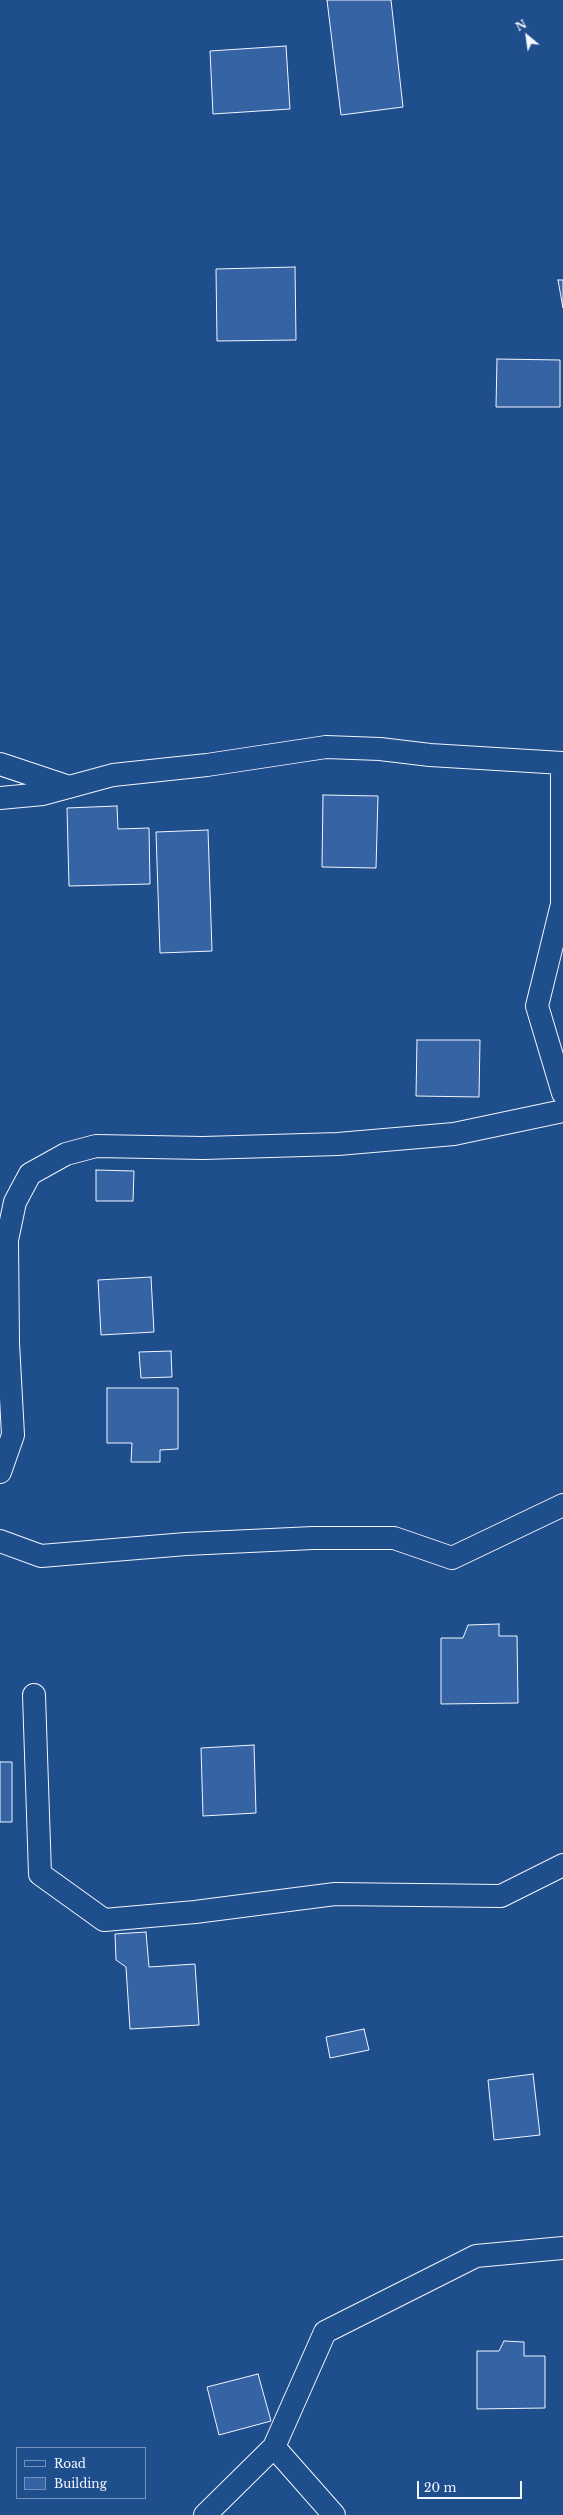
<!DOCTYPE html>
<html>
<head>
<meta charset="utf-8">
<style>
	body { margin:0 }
	#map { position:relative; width:563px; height:2515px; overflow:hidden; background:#1f4e8c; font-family:"Libre Baskerville",serif }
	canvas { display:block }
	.legend { position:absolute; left:16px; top:2447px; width:130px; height:52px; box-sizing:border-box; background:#1f4e8c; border:1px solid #7391ba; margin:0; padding:5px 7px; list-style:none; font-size:12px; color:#f2f6ff }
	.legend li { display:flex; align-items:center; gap:8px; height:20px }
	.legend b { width:20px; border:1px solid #7391ba }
	.north { position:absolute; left:507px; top:16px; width:40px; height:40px; -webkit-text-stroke:3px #1f4e8c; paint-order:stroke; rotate:331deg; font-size:11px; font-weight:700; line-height:16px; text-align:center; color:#f2f6ff }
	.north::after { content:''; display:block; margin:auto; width:14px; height:18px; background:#f2f6ff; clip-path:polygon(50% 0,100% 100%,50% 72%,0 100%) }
	.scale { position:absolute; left:417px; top:2481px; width:105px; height:18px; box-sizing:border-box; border:2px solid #f2f6ff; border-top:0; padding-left:5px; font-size:12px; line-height:14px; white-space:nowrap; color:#f2f6ff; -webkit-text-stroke:3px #1f4e8c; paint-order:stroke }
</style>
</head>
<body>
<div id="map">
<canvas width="563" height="2515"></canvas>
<ul class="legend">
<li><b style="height:5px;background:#1f4e8c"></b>Road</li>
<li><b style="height:11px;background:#3563a3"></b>Building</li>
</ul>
<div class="north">N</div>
<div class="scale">20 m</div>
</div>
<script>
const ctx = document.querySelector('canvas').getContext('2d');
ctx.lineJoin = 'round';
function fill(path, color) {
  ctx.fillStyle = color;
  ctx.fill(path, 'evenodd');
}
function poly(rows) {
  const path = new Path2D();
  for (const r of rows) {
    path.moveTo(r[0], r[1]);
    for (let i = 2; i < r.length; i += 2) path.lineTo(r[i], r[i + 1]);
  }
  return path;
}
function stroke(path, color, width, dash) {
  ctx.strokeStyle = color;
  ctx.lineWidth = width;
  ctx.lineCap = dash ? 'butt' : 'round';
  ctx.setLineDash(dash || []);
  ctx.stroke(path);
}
const building = poly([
	[327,0,391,0,403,107,341,115,327,0],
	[286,46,290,109,213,114,210,51,286,46],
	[295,267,296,340,217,341,216,269,295,267],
	[558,280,563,280,563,308,558,280],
	[497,359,560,360,560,407,496,407,497,359],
	[323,795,378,796,376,868,322,867,323,795],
	[117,806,118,829,149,828,150,884,69,886,67,808,117,806],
	[208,830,212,951,160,953,156,832,208,830],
	[417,1040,480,1040,479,1097,416,1096,417,1040],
	[96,1170,134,1171,133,1201,96,1201,96,1170],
	[151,1277,154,1332,101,1335,98,1280,151,1277],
	[171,1351,172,1377,141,1378,139,1352,171,1351],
	[107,1388,178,1388,178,1449,160,1450,160,1462,131,1462,132,1443,107,1443,107,1388],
	[499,1624,499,1636,517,1636,518,1703,441,1704,441,1638,463,1638,468,1625,499,1624],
	[254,1745,256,1813,203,1816,201,1748,254,1745],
	[0,1762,12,1762,12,1822,0,1822,0,1762],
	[146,1932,149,1967,195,1964,199,2025,130,2029,126,1967,116,1960,115,1934,146,1932],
	[364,2029,369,2050,330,2058,326,2037,364,2029],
	[533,2074,540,2135,494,2140,488,2080,533,2074],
	[504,2341,524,2342,524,2356,545,2356,545,2408,477,2409,477,2351,499,2351,504,2341],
	[258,2374,271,2421,219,2435,207,2387,258,2374]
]);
const minor = poly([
	[562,763,562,904,537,1006,563,1093],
	[0,764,69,787],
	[0,798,43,794,113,775,207,765,326,747,380,749,430,755,563,763],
	[0,1472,13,1435,8,1343,7,1240,15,1202,30,1174,66,1154,96,1146,203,1148,338,1144,454,1134,563,1111],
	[0,1541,41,1556,186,1544,313,1538,394,1538,452,1558,563,1505],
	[34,1695,40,1874,104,1920,195,1912,335,1894,501,1896,563,1865],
	[274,2447,334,2515],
	[205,2515,274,2447,325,2332,476,2256,563,2248]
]);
fill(building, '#3563a3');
stroke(building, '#f2f6ff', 1);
stroke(minor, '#f2f6ff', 24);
stroke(minor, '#1f4e8c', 22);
</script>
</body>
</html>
